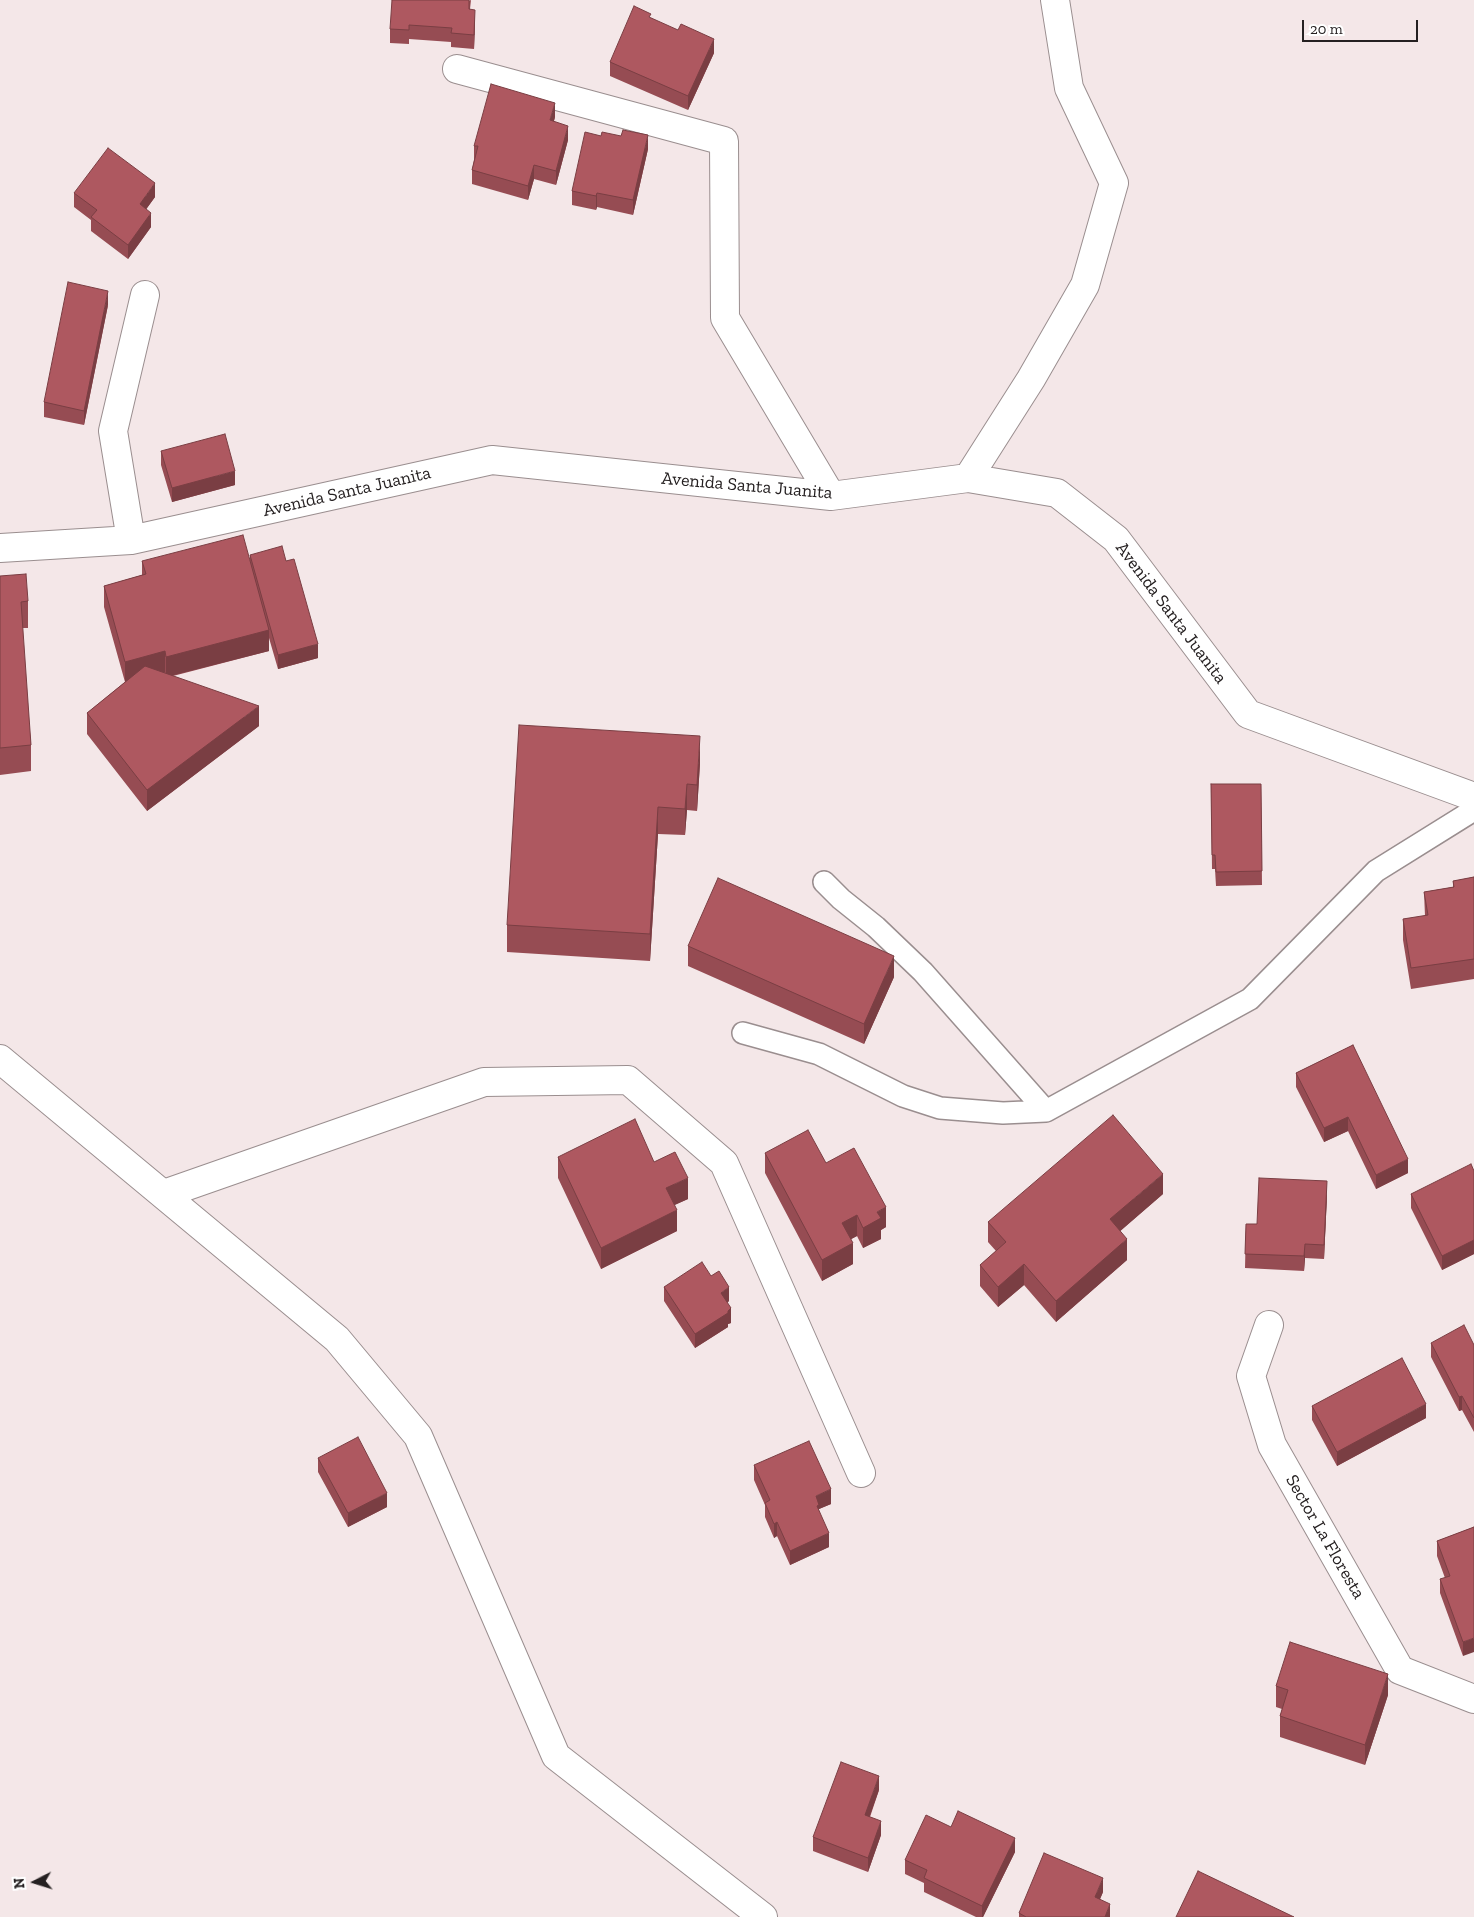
<!DOCTYPE html>
<html>
<head>
<meta charset="utf-8">
<style>
	body { margin:0 }
	#map { position:relative; width:1474px; height:1917px; overflow:hidden; background:#f4e7e8; font-family:"Zilla Slab",serif }
	canvas { display:block }
	.north { position:absolute; left:10px; top:1857px; width:50px; height:50px; -webkit-text-stroke:4px #fff; paint-order:stroke; rotate:265deg; font-size:14px; font-weight:700; line-height:20px; text-align:center; color:#252021 }
	.north::after { content:''; display:block; margin:auto; width:18px; height:22px; background:#252021; clip-path:polygon(50% 0,100% 100%,50% 72%,0 100%) }
	.scale { position:absolute; left:1302px; top:20px; width:116px; height:22px; box-sizing:border-box; border:2px solid #252021; border-top:0; padding-left:6px; font-size:15px; line-height:18px; white-space:nowrap; color:#252021; -webkit-text-stroke:4px #fff; paint-order:stroke }
</style>
</head>
<body>
<div id="map">
<canvas width="1474" height="1917"></canvas>
<div class="north">N</div>
<div class="scale">20 m</div>
</div>
<script>
const ctx = document.querySelector('canvas').getContext('2d');
ctx.lineJoin = 'round';
function poly(rows) {
  const path = new Path2D();
  for (const r of rows) {
    path.moveTo(r[0], r[1]);
    for (let i = 2; i < r.length; i += 2) path.lineTo(r[i], r[i + 1]);
  }
  return path;
}
function stroke(path, color, width, dash) {
  ctx.strokeStyle = color;
  ctx.lineWidth = width;
  ctx.lineCap = dash ? 'butt' : 'round';
  ctx.setLineDash(dash || []);
  ctx.stroke(path);
}
function fill(path, color) {
  ctx.fillStyle = color;
  ctx.fill(path, 'evenodd');
}
function label(font, color, halo, rows, align = 'center') {
  ctx.font = font + ' "Zilla Slab",serif';
  ctx.lineWidth = 5;
  ctx.setLineDash([]);
  ctx.textBaseline = 'middle';
  ctx.strokeStyle = halo;
  ctx.fillStyle = color;
  for (const [text, x, y, turn = 0] of rows) {
    ctx.save();
    ctx.translate(x, y);
    ctx.rotate((+turn || 0) * Math.PI / 180);
    ctx.textAlign = isNaN(turn) ? turn : align;
    if (halo) ctx.strokeText(text, 0, 0);
    ctx.fillText(text, 0, 0);
    ctx.restore();
  }
}
const lane = poly([
	[824,882,841,899,876,927,923,972,1046,1111],
	[743,1033,819,1054,903,1096,940,1108,1003,1113,1046,1111,1250,999,1376,871,1474,810]
]);
const street = poly([
	[457,69,724,141,725,318,831,496],
	[968,478,1031,379,1085,285,1114,183,1069,88,1055,0],
	[131,540,113,431,145,295],
	[0,548,131,540,492,460,831,496,968,478,1057,493,1116,539,1248,714,1474,797],
	[0,1059,337,1339,418,1436,556,1756,763,1917],
	[164,1194,484,1082,628,1080,724,1163,861,1473],
	[1269,1325,1251,1376,1272,1445,1400,1670,1474,1699]
]);
const wall = poly([
	[471,0,470,9,475,24,474,49,451,47,451,42,409,39,409,44,390,43,390,29],
	[651,18,714,53,688,110,610,76,610,62],
	[555,117,554,121,568,140,556,185,534,179,528,200,472,184,472,170,474,160,474,146],
	[601,136,648,149,633,215,597,207,596,210,572,205,572,191],
	[74,193,155,197,146,209,151,227,128,259,91,231,91,220,74,207],
	[108,305,84,425,44,417,44,402],
	[161,451,235,485,172,502,161,465],
	[250,555,286,561,318,658,278,669,269,638,269,651,173,676,259,726,147,811,87,734,87,713,125,682,104,607,104,586,142,575,142,561,250,560],
	[0,576,28,601,28,628,22,628,31,745,31,771,0,775],
	[700,763,697,811,687,810,685,835,658,834,650,961,507,952,507,925],
	[1211,784,1261,784,1262,885,1216,886,1215,869,1212,869],
	[1474,877,1474,979,1411,989,1403,940,1403,919,1425,916,1424,892,1453,887,1453,881],
	[688,946,894,977,864,1044,688,966],
	[1353,1045,1408,1173,1376,1189,1348,1131,1324,1142,1296,1087,1296,1073],
	[765,1153,826,1163,886,1227,881,1230,881,1239,863,1248,857,1236,851,1239,853,1264,822,1281,765,1173],
	[558,1157,654,1162,688,1199,674,1205,677,1231,601,1269,558,1178],
	[1474,1171,1474,1254,1442,1270,1411,1208,1411,1194],
	[1163,1194,1120,1231,1127,1260,1056,1322,1024,1285,998,1307,980,1286,980,1265,996,1251,988,1242,988,1222],
	[1327,1195,1324,1259,1305,1258,1304,1271,1245,1268,1246,1224,1257,1224],
	[711,1276,729,1301,727,1303,731,1323,728,1324,728,1327,695,1348,664,1301,664,1287],
	[1431,1343,1474,1345,1474,1432,1462,1410,1459,1411,1431,1357],
	[1312,1406,1426,1418,1337,1466,1312,1420],
	[318,1458,387,1507,348,1527,318,1472],
	[754,1465,831,1504,819,1509,819,1512,829,1547,790,1565,777,1536,774,1538,765,1517,765,1505,754,1480],
	[1474,1527,1463,1656,1440,1593,1440,1579,1445,1578,1437,1556,1437,1541],
	[1276,1686,1388,1695,1365,1765,1280,1737,1280,1716,1282,1709,1276,1707],
	[879,1790,870,1817,881,1835,868,1872,813,1851,813,1837],
	[951,1827,1015,1852,983,1917,976,1917,924,1892,924,1883,905,1874,905,1860],
	[1103,1892,1100,1899,1110,1917,1019,1917,1019,1913]
]);
const shadedWall = poly([
	[475,10,475,24,474,49,474,35],
	[714,39,714,53,688,110,688,96],
	[555,103,555,117,550,134,550,120],
	[568,126,568,140,556,185,556,171],
	[648,135,648,149,633,215,633,200],
	[534,165,534,179,528,200,528,186],
	[155,183,155,197,140,218,140,204],
	[597,193,597,207,596,210,596,196],
	[151,213,151,227,128,259,128,245],
	[108,291,108,305,84,425,84,411],
	[235,471,235,485,172,502,172,488],
	[269,630,269,651,166,677,166,657],
	[318,644,318,658,278,669,278,655],
	[165,651,165,672,125,683,125,662],
	[259,706,259,726,147,811,147,790],
	[700,736,700,763,697,811,697,785],
	[687,784,687,810,685,835,685,809],
	[658,807,658,834,650,961,650,934],
	[894,956,894,977,864,1044,864,1024],
	[1348,1117,1348,1131,1324,1142,1324,1128],
	[1408,1159,1408,1173,1376,1189,1376,1175],
	[1163,1174,1163,1194,1110,1240,1110,1219],
	[688,1178,688,1199,666,1209,666,1188],
	[1327,1181,1327,1195,1324,1259,1324,1245],
	[886,1207,886,1227,881,1230,881,1239,863,1248,863,1228,877,1212],
	[677,1210,677,1231,601,1269,601,1248],
	[857,1215,857,1236,842,1244,842,1223],
	[1127,1239,1127,1260,1056,1322,1056,1301],
	[1474,1240,1474,1254,1442,1270,1442,1256],
	[853,1243,853,1264,822,1281,822,1260],
	[1305,1244,1305,1258,1304,1271,1304,1256],
	[1024,1264,1024,1285,998,1307,998,1287],
	[729,1287,729,1301,721,1307,721,1293],
	[731,1308,731,1323,728,1324,728,1327,695,1348,695,1334],
	[1462,1396,1462,1410,1459,1411,1459,1397],
	[1426,1404,1426,1418,1337,1466,1337,1452],
	[831,1489,831,1504,819,1509,819,1519,817,1520,816,1496],
	[387,1493,387,1507,348,1527,348,1513],
	[777,1522,777,1536,774,1538,774,1524],
	[829,1533,829,1547,790,1565,790,1551],
	[1474,1638,1474,1652,1463,1656,1463,1642],
	[1388,1674,1388,1695,1365,1765,1365,1745],
	[879,1776,879,1790,865,1829,865,1815],
	[881,1821,881,1835,868,1872,868,1858],
	[1015,1838,1015,1852,983,1917,982,1917,982,1906],
	[1103,1878,1103,1892,1095,1911,1095,1897],
	[1110,1904,1110,1917,1105,1917]
]);
const building = poly([
	[392,0,469,0,469,9,475,10,474,35,451,33,452,28,409,25,409,30,390,29,392,0],
	[634,6,651,14,649,17,678,30,681,24,714,39,688,96,610,62,634,6],
	[491,84,555,103,550,120,568,126,556,171,534,165,528,186,472,170,478,146,474,146,491,84],
	[623,130,648,135,633,200,597,193,596,196,572,191,585,132,601,136,602,132,621,136,623,130],
	[108,148,155,183,140,204,151,213,128,245,91,217,97,210,74,193,108,148],
	[68,282,108,291,84,411,44,402,68,282],
	[225,434,235,471,172,488,161,451,225,434],
	[243,535,269,630,166,657,165,651,125,662,104,586,146,574,142,561,243,535],
	[282,546,286,561,294,559,318,644,278,655,250,555,282,546],
	[26,574,28,601,21,602,31,745,0,748,0,576,26,574],
	[145,666,259,706,147,790,87,713,145,666],
	[519,725,700,736,697,785,687,784,685,809,658,807,650,934,507,925,519,725],
	[1211,784,1261,784,1262,871,1216,872,1215,855,1212,855,1211,784],
	[1474,877,1474,959,1411,968,1403,919,1428,915,1424,892,1454,887,1453,881,1474,877],
	[718,878,894,956,864,1024,688,946,718,878],
	[1353,1045,1408,1159,1376,1175,1348,1117,1324,1128,1296,1073,1353,1045],
	[1113,1115,1163,1174,1110,1219,1127,1239,1056,1301,1024,1264,998,1287,980,1265,1006,1242,988,1222,1113,1115],
	[635,1119,654,1162,675,1152,688,1178,666,1188,677,1210,601,1248,558,1157,635,1119],
	[808,1130,826,1163,854,1148,886,1207,877,1212,881,1218,863,1228,857,1215,842,1223,853,1243,822,1260,765,1153,808,1130],
	[1471,1164,1474,1171,1474,1240,1442,1256,1411,1194,1471,1164],
	[1259,1178,1327,1181,1324,1245,1305,1244,1304,1256,1245,1254,1246,1224,1257,1224,1259,1178],
	[702,1262,711,1276,719,1271,729,1287,721,1293,731,1308,728,1311,728,1313,695,1334,664,1287,702,1262],
	[1464,1325,1474,1345,1474,1418,1462,1396,1459,1397,1431,1343,1464,1325],
	[1402,1358,1426,1404,1337,1452,1312,1406,1402,1358],
	[358,1437,387,1493,348,1513,318,1458,358,1437],
	[809,1441,831,1489,816,1496,819,1505,817,1506,829,1533,790,1551,777,1522,774,1524,765,1503,770,1500,754,1465,809,1441],
	[1474,1527,1474,1638,1463,1642,1440,1579,1450,1576,1437,1541,1474,1527],
	[1290,1642,1388,1674,1365,1745,1280,1716,1288,1690,1276,1686,1290,1642],
	[841,1762,879,1776,865,1815,881,1821,868,1858,813,1837,841,1762],
	[958,1811,1015,1838,982,1906,924,1878,927,1870,905,1860,926,1815,951,1827,958,1811],
	[1044,1853,1103,1878,1095,1897,1110,1904,1105,1917,1026,1917,1019,1913,1044,1853],
	[1198,1871,1294,1917,1176,1917,1198,1871]
]);
const streetNames = [
	["Avenida Santa Juanita",747,486,5],
	["Avenida Santa Juanita",347,492,-13],
	["Avenida Santa Juanita",1171,613,53],
	["Sector La Floresta",1325,1537,60]
];
stroke(lane, '#9a8e8f', 24);
stroke(street, '#9a8e8f', 30);
stroke(lane, '#fff', 21);
stroke(street, '#fff', 28);
fill(wall, '#964c53');
fill(shadedWall, '#7a3e43');
fill(building, '#ae5860');
stroke(building, '#7a3e43', 1);
label('18px', '#252021', '#fff', streetNames);
</script>
</body>
</html>
